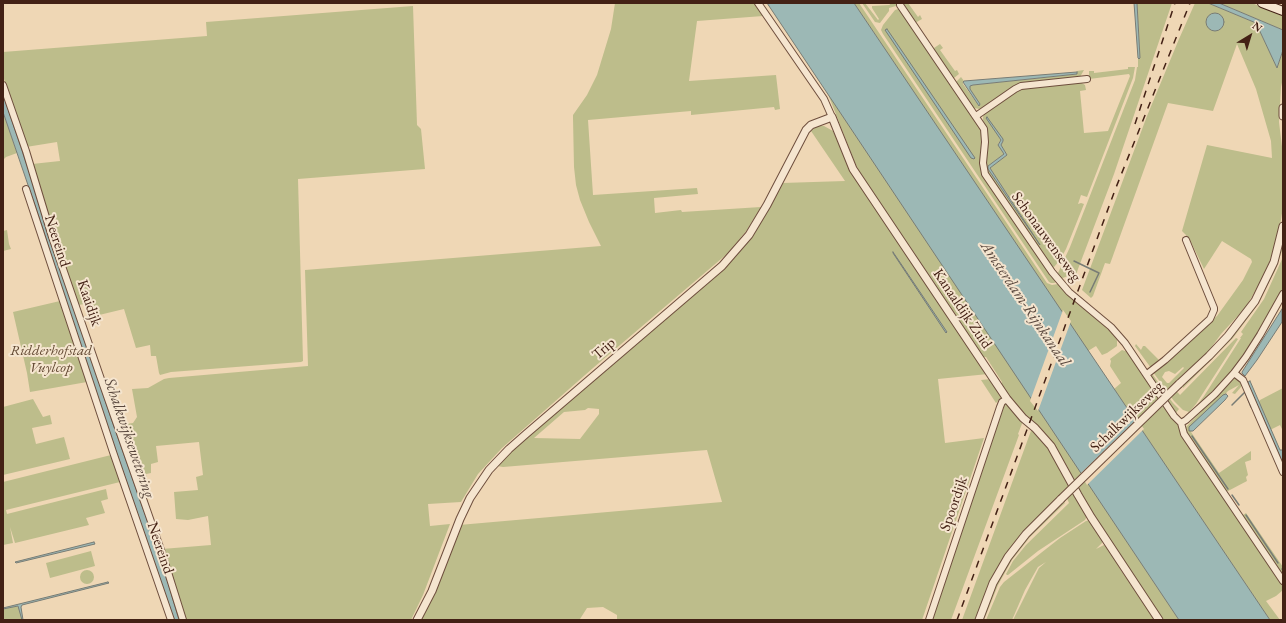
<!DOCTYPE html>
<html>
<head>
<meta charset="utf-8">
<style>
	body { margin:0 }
	#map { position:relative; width:1286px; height:623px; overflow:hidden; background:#efd7b5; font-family:"EB Garamond",serif }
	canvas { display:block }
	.frame { position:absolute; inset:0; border:4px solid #432115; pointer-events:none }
	.north { position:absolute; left:1230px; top:16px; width:40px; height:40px; -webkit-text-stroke:3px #f5e5cf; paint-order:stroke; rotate:38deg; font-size:11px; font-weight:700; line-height:16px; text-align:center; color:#432115 }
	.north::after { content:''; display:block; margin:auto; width:14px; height:18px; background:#432115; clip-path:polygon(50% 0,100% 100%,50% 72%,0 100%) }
</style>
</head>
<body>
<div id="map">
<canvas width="1286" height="623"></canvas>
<div class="frame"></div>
<div class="north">N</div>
</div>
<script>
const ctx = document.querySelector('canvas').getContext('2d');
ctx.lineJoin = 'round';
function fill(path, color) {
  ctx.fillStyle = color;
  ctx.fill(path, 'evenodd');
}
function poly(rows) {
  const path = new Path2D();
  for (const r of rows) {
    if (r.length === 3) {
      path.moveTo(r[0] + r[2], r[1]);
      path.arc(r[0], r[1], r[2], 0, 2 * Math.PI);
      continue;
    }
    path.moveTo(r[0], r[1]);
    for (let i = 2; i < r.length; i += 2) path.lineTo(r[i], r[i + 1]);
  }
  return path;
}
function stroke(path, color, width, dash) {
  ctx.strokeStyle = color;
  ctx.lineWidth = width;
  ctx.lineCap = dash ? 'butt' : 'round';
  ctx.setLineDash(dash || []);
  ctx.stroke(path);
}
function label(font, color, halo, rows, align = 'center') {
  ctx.font = font + ' "EB Garamond",serif';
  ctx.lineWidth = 4;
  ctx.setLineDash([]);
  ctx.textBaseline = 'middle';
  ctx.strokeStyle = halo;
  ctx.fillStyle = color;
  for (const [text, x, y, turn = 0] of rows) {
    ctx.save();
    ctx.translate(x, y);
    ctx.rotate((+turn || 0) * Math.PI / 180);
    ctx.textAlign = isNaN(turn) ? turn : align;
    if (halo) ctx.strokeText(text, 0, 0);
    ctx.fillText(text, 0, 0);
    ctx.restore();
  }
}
const green = poly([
	[615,3,755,3,763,16,697,21,689,81,776,75,780,109,775,110,774,107,691,115,691,111,588,120,593,195,697,188,698,194,654,198,655,213,681,210,682,212,761,207,747,230,728,253,714,265,593,368,502,448,478,474,461,502,428,504,430,526,450,524,423,595,411,620,185,620,162,549,211,545,208,516,188,520,176,519,174,492,198,490,196,477,203,475,199,442,156,446,158,462,151,464,151,473,146,474,147,480,143,481,138,480,119,425,133,423,137,417,132,389,148,388,164,379,169,378,308,366,305,270,601,246,589,222,580,200,576,185,574,167,573,118,573,115,587,95,597,75,611,29],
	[854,3,859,3,1047,283,1052,285,1058,284,1078,303,1111,332,1117,340,1117,346,1107,353,1102,355,1096,346,1088,351],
	[862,3,865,3,878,20,879,19,872,8,872,6,890,5,889,3,898,3,896,6,889,8,889,11,880,23,875,22],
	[903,3,908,3,918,17,920,15,922,19,915,23],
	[1137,3,1172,3,1114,174,1078,269,1074,281,1068,276,1060,279,1058,276,1058,273,1070,247,1135,80,1137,67,1138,67,1138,58,1140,58],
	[1195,3,1208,3,1256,23,1277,68,1283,50,1283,78,1281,87,1279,122,1283,155,1283,207,1279,232,1270,260,1264,275,1246,307,1221,334,1208,352,1172,386,1180,395,1236,338,1238,339,1196,404,1189,412,1183,410,1174,401,1153,372,1217,316,1243,280,1252,262,1251,259,1222,241,1204,269,1189,238,1182,231,1207,145,1272,158,1271,141,1256,89,1237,44,1213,111,1168,103,1110,264,1105,263,1093,296,1091,298,1082,290,1147,116,1179,39],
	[1183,367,1184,368,1169,383,1167,383,1162,377,1165,372,1169,371,1175,374],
	[1219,3,1252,3,1283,16,1283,30],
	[413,6,417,125,421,129,425,169,298,179,303,361,301,362,171,372,160,375,159,373,156,356,151,356,150,345,136,348,124,309,95,316,91,303,78,305,32,164,60,161,57,142,26,147,3,76,3,52,207,36,206,22],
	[898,9,900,9,979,126,983,137,980,163,983,175,1056,282,1054,283,1051,283,1049,282,883,34,881,30,883,25,895,10],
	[940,44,943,48,940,50,955,71,957,70,959,74,954,78,953,78,934,50,934,48],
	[1128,67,1135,67,1133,78,1087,197,1081,195,1078,204,1081,203,1084,204,1066,249,1060,260,1054,267,1051,266,988,175,985,166,983,117,984,114,1020,89,1080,82,1085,85,1086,90,1080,91,1084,133,1108,131,1130,76,1129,74,1089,79,1089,71,1094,71,1094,73,1128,69],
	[987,118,1003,141,1001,145,1007,155,990,168,1040,245,988,169,988,166,1004,154,998,144,1001,140],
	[1084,70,1080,77,1025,83,980,109,973,108,956,82,961,77,964,81,963,82,963,84,979,106,980,104,970,89,970,86,973,85,1077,74,1077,71],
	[828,94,1014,372,1179,620,1162,620,1082,497,1067,466,1049,438,1040,427,1023,414,1001,387,1002,382,986,357,981,357,967,336,961,323,859,171,855,163],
	[3,112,17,153,6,157,3,160],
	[820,126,824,126,833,131,852,174,988,374,938,379,945,443,984,438,922,620,617,620,617,615,603,607,587,608,580,619,571,620,421,620,459,525,722,502,707,450,503,467,497,466,506,456,728,263,782,183,845,181,811,131,816,127],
	[588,408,599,409,599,414,580,439,534,438,564,412,585,410],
	[7,230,9,244,11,249,3,251,3,231],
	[1283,239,1283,248,1275,271,1256,307,1233,338,1183,388,1182,386,1239,329,1250,313],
	[1283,257,1283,288,1278,298,1263,325,1234,371,1192,412,1204,396,1241,338,1240,338,1243,334,1241,332,1264,299],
	[60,301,87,382,30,392,27,373,13,312],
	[1136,344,1141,350,1143,346,1145,346,1159,360,1159,363,1151,368,1135,346],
	[1122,350,1125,351,1127,350,1166,410,1179,426,1181,434,1283,584,1283,590,1276,596,1266,601,1280,620,1270,620,1114,389,1121,383,1110,366,1111,361,1110,359],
	[1152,375,1153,375,1173,403,1179,409,1175,414,1151,377,1152,377],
	[1236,378,1239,381,1242,385,1241,387,1235,394,1232,393,1239,385,1228,391,1191,432,1219,473,1251,451,1251,460,1245,462,1248,475,1246,477,1247,481,1228,491,1225,491,1187,435,1186,427,1232,380],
	[991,379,1002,394,1001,401,999,400,996,403,981,380],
	[1283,388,1283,431,1280,425,1270,430,1258,403,1260,400],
	[33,399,43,417,50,415,52,424,32,428,36,444,64,437,70,459,3,475,3,407],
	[1004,404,1007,404,1023,421,1018,434,1019,435,951,620,931,620,1000,411],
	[1032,428,1050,450,1075,497,1078,500,1087,516,1085,520,1038,551,1008,575,1007,575,1006,574,1013,561,1026,545,1069,503,1065,493,1006,555,997,569,976,620,962,620],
	[111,455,120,482,6,510,7,514,106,489,108,499,101,501,105,513,86,518,89,525,15,543,10,527,13,543,3,545,3,482],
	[1063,501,1065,503,1030,537,1012,560,998,585,984,620,982,620,996,585,1010,559,1022,543],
	[1246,513,1283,567,1283,576,1243,517,1243,515],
	[1090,520,1103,540,1102,543,1096,549,1104,545,1107,546,1120,569,1155,620,1013,620,1039,568,1046,562,1038,567,1025,590,1012,620,986,620,1000,587,1004,582,1060,538,1086,521],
	[91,551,95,566,50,578,46,563],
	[87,577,7],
	[16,606,19,607,22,620,3,620,3,609]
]);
const water = poly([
	[767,3,854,3,1270,620,1179,620,767,3],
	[1134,3,1137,3,1140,58,1139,59,1138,58,1134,3],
	[1208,3,1219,3,1283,30,1283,50,1277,68,1256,23,1208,3],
	[1215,22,9],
	[887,29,975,158,974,159,971,158,885,30,887,29],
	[1077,72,1077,74,973,85,970,86,970,89,980,104,979,106,963,82,964,81,1077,72],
	[3,94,39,201,67,287,112,421,161,559,179,620,174,620,71,320,42,226,3,112,3,94],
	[987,117,1003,139,1003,141,1001,145,1007,155,990,168,1040,245,988,169,988,166,1004,154,998,145,1001,140,986,118,987,117],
	[893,252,947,332,946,333,893,253,893,252],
	[1282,309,1282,322,1257,360,1245,376,1242,373,1242,372,1282,309],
	[1250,381,1280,450,1283,450,1283,464,1248,384,1248,382,1250,381],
	[1226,394,1228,396,1225,400,1193,431,1189,431,1189,427,1223,395,1226,394],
	[94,542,95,544,16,563,15,562,94,542],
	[108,582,109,583,22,605,21,607,23,620,22,620,18,606,3,609,3,608,108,582]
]);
const pier = poly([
	[1063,310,1071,321,1038,411,1030,401],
	[1137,419,1144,429,1087,485,1080,474]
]);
const stream = poly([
	[1074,261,1099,273,1090,292],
	[1232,405,1245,392,1251,407],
	[1192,436,1228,489],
	[1232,495,1239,505],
	[1246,515,1278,563],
	[1282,569,1283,570]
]);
const minor = poly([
	[758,3,824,99,832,117],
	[900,3,900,5,984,129,985,142,983,163,985,174,1052,272,1069,292,1111,327,1125,343,1174,416,1181,423,1184,434,1283,581],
	[3,85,26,151,52,237,101,379,161,550,183,620],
	[976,116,1015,89,1021,86,1087,79],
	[26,189,113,452,171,620],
	[1234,373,1243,380,1283,472],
	[1147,374,1165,360,1210,319,1214,310,1214,308,1186,240],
	[1181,423,1186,420,1215,394,1234,373,1246,357,1260,335,1283,294],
	[929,620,1000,407,1002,402,1007,399]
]);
const tertiary = poly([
	[1283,108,1283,116],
	[1179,384,1209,356,1228,336,1255,301,1274,262,1283,226],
	[417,620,432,591,460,519,470,498,489,470,509,449,526,434,722,266,749,235,767,205,806,130,811,125,832,117,853,169,1007,399,1023,418,1035,428,1051,446,1078,495,1091,517,1159,620],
	[979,620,993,583,1008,557,1026,534,1061,499]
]);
const secondary = poly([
	[1262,3,1283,11]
]);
const rail = poly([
	[1135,124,1175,3],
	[957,620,1115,190,1190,3]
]);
const tertiaryBridge = poly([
	[1061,499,1179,384]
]);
const streetNames = [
	["Schonauwenseweg",1046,237,54],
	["Neereind",57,241,72],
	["Kaaidijk",89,303,71],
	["Kanaaldijk Zuid",962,309,56],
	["Trip",604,349,-41],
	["Schalkwijkseweg",1127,417,-44],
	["Spoordijk",954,504,-71],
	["Neereind",160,548,71]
];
const parkNames = [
	["Ridderhofstad",51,351],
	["Vuylcop",51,368]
];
const waterNames = [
	["Amsterdam-Rijnkanaal",1025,304,56],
	["Schalkwijksewetering",129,438,71]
];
fill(green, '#bdbd8b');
fill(water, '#9cb8b5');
stroke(water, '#787c75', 1);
fill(pier, '#efd7b5');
stroke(stream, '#787c75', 1.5);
stroke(minor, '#6e4e3d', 8);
stroke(tertiary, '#6e4e3d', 9);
stroke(secondary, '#432115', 10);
stroke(minor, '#f5e5cf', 6);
stroke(tertiary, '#f5e5cf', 7);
stroke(secondary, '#f5e5cf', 8);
stroke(rail, '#432115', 1.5, [7, 7]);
stroke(tertiaryBridge, '#6e4e3d', 9, []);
stroke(tertiaryBridge, '#f5e5cf', 7);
label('15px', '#432115', '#f5e5cf', streetNames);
label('italic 15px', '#624832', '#f5e5cf', parkNames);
label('italic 16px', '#59473d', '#f5e5cf', waterNames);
</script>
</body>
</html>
